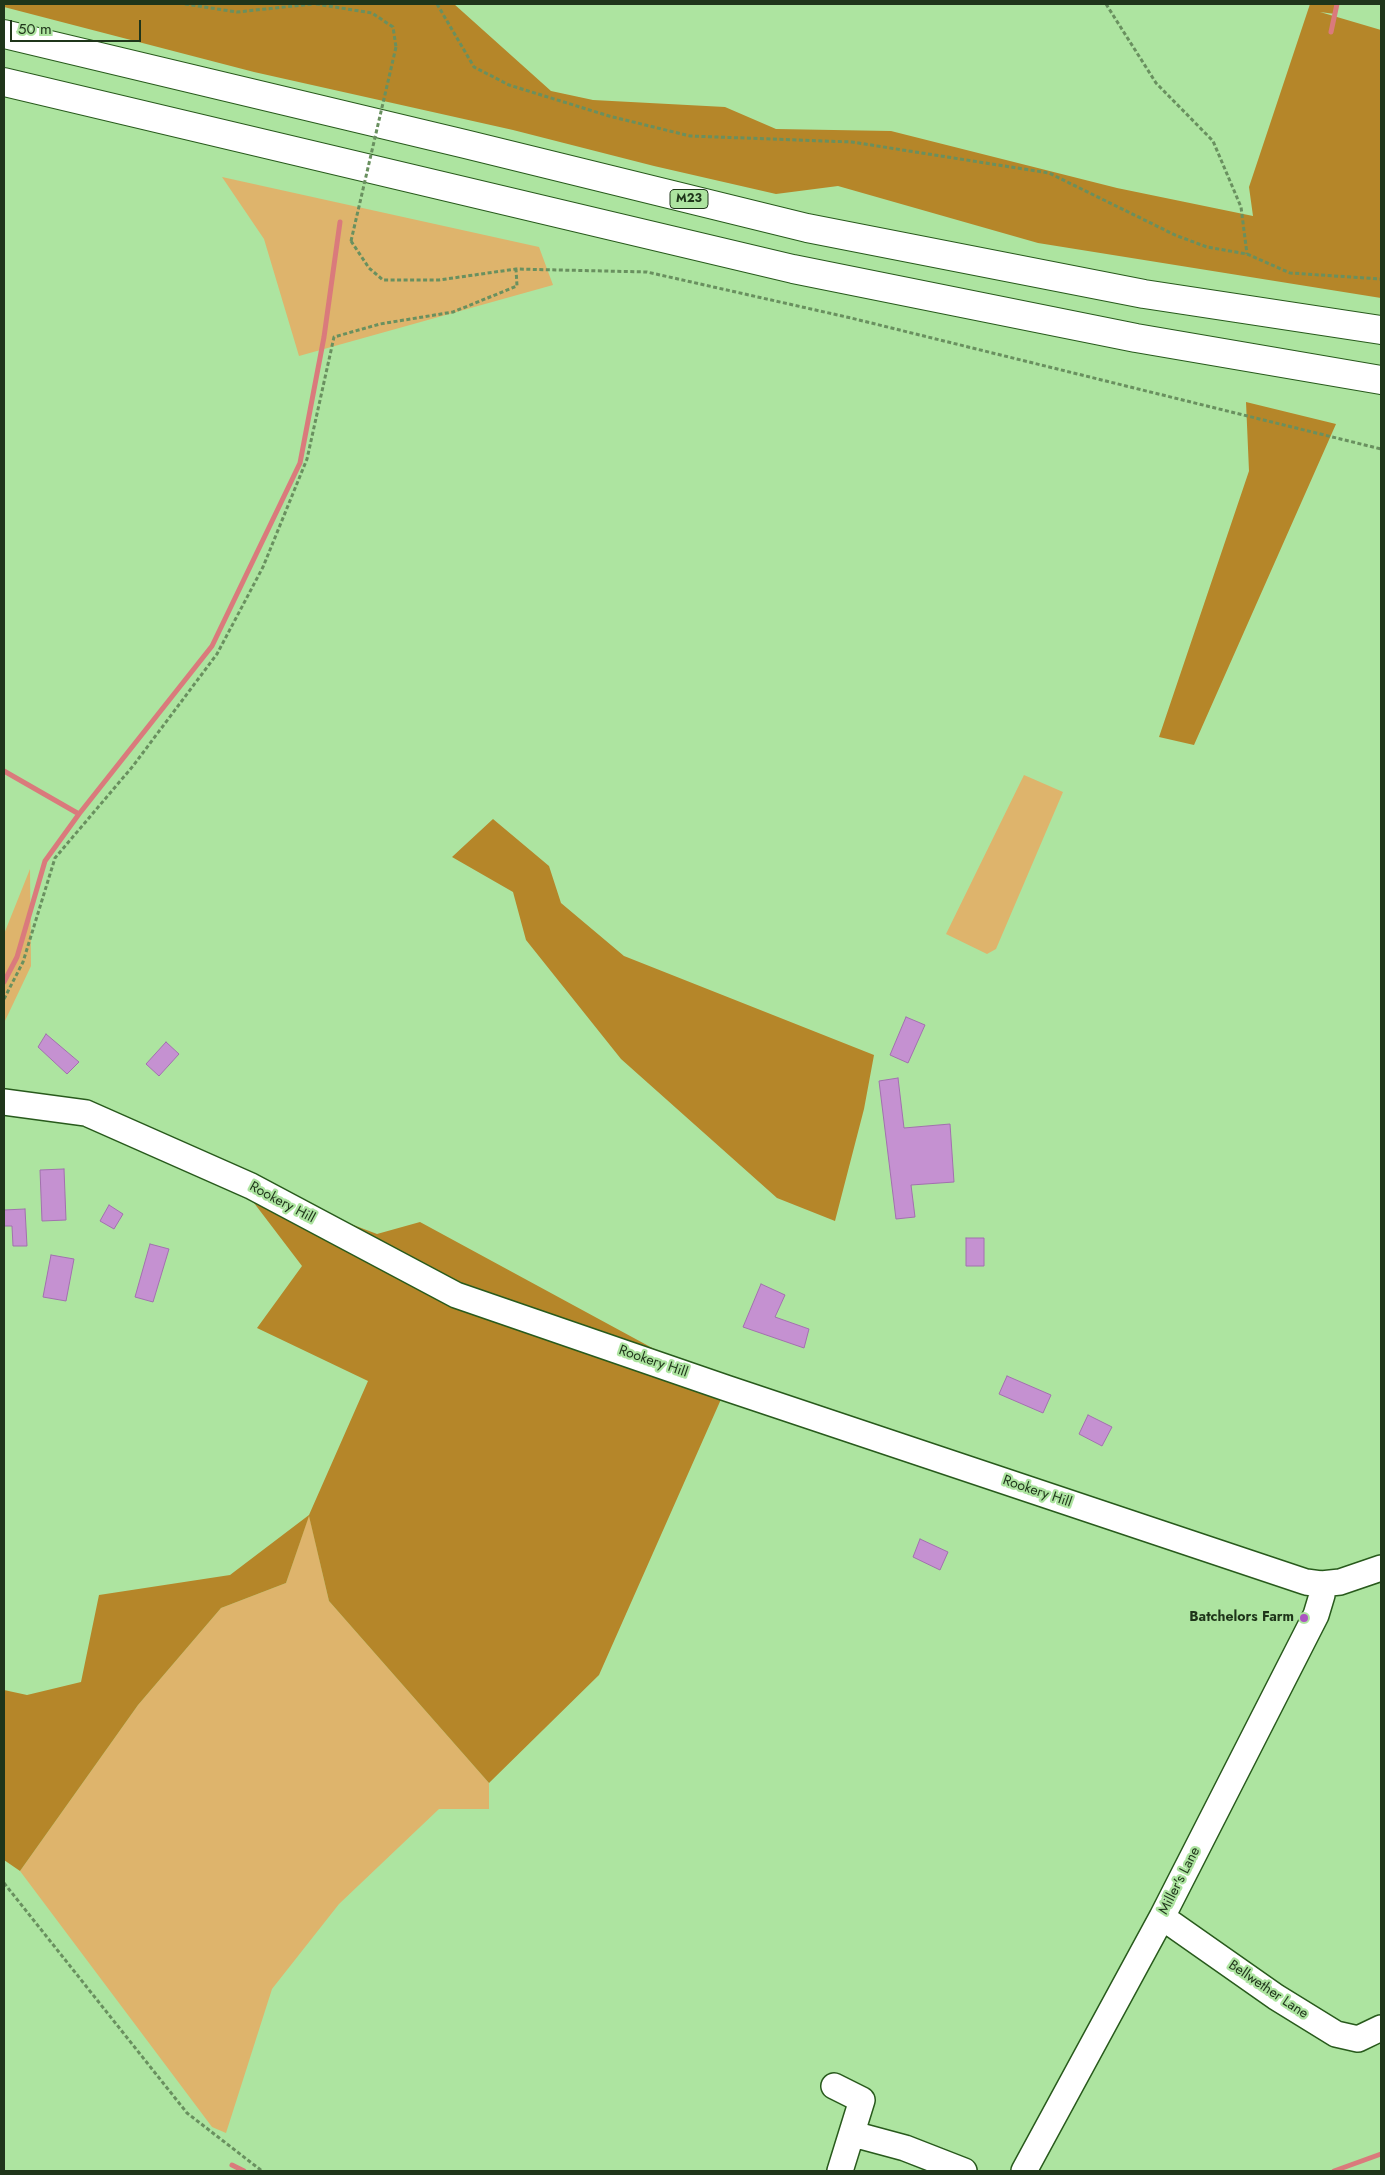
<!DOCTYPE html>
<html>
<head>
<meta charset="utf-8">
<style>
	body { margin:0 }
	#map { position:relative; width:1385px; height:2175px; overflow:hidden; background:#ade4a0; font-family:Jost,sans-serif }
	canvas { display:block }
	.frame { position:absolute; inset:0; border:5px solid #1f351a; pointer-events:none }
	.scale { position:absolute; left:10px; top:20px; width:131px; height:22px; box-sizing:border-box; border:2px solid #1f351a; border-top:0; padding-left:6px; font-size:15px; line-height:18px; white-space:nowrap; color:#1f351a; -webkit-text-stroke:4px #ade4a0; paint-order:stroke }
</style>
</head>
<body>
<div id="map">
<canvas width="1385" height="2175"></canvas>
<div class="frame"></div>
<div class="scale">50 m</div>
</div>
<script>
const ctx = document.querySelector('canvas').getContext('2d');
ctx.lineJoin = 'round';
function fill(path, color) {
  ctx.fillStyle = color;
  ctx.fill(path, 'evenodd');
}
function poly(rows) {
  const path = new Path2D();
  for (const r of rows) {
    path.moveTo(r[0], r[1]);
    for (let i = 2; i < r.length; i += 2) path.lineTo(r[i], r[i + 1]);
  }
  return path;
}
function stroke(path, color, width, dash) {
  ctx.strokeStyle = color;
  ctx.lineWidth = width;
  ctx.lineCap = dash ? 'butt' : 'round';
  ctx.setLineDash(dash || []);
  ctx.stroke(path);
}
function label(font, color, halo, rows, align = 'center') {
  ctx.font = font + ' Jost,sans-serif';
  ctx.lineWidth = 4.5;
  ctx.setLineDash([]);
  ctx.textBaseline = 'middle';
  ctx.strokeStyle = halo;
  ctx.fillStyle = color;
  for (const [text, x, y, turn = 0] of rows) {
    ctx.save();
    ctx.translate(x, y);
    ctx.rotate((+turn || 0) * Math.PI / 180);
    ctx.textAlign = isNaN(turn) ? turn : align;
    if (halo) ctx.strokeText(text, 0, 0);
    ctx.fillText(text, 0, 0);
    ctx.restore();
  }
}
const green = poly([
	[222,177,539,247,553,285,299,356,264,239],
	[1024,775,1063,792,996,949,987,954,946,934],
	[30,869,31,966,4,1023,4,934],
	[309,1515,329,1601,489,1783,489,1809,439,1809,339,1904,272,1989,226,2133,212,2127,20,1871,138,1705,221,1608,286,1583]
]);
const forest = poly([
	[4,4,454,4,551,91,593,100,725,107,776,129,891,131,1117,188,1253,216,1249,187,1310,4,1337,4,1335,14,1320,12,1381,30,1381,298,1038,243,838,186,776,194,654,166,513,130,254,72,4,7],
	[1246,402,1336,424,1194,745,1159,737,1249,471],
	[493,819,549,866,561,903,624,956,874,1055,864,1109,835,1221,777,1198,621,1059,526,940,513,892,452,857],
	[251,1186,377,1234,420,1222,726,1388,599,1675,489,1783,329,1601,309,1516,286,1583,221,1608,138,1705,20,1871,4,1860,4,1690,27,1695,81,1682,99,1595,230,1575,309,1515,368,1381,257,1328,302,1266,251,1199]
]);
const stream = poly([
	[1331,32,1337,4],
	[4,771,79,814,45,861,17,957,4,982],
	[79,814,212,646,300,463,324,337,340,222],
	[232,2165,244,2171],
	[1334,2171,1381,2154]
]);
const building = poly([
	[906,1017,925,1025,908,1063,890,1055,906,1017],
	[46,1034,79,1062,67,1074,38,1047,46,1034],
	[166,1042,179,1054,159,1076,146,1064,166,1042],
	[898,1078,904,1128,950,1124,954,1182,911,1185,915,1217,896,1219,879,1081,898,1078],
	[64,1169,66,1220,42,1221,40,1170,64,1169],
	[109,1205,123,1214,114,1229,100,1221,109,1205],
	[25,1209,27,1246,13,1246,12,1226,4,1226,4,1210,25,1209],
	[966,1238,984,1238,984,1266,966,1266,966,1238],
	[150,1244,169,1249,153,1302,135,1297,150,1244],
	[51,1255,74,1259,66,1301,43,1297,51,1255],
	[761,1284,785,1295,775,1317,809,1329,804,1348,743,1327,761,1284],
	[1007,1376,1051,1395,1043,1413,999,1394,1007,1376],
	[1088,1415,1112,1427,1102,1446,1079,1434,1088,1415],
	[920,1539,948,1552,940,1570,913,1557,920,1539]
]);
const path = poly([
	[185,4,237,12,313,4],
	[316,4,372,13,393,27,396,47],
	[437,4,474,67,509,85,609,116,690,136,852,142,1049,173,1175,235,1207,247,1247,254,1290,273,1381,279],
	[1106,4,1156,83,1213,141,1241,207,1247,254],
	[351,241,369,268,383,280,439,280,516,269,647,272,851,318,1381,449],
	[4,999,23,962,55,858,133,766,217,654,263,567,307,459,334,337,380,324,453,312,517,286,516,269],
	[4,1883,187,2113,262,2171]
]);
const minor = poly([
	[4,1102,86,1113,251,1186,456,1295,726,1388,1306,1582,1321,1584,1340,1582,1381,1568],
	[1162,1917,1276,1997,1336,2034,1358,2039,1381,2028],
	[834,2086,862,2100,840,2171],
	[853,2134,905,2148,964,2171],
	[1024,2171,1162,1917,1316,1615,1322,1595,1321,1584]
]);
const highway = poly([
	[4,34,465,144,807,228,1144,294,1381,330],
	[4,82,793,269,1136,338,1381,380]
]);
const pathBridge = poly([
	[351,241,396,47]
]);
const markers = [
	[1304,1618,5,"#ac54c1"]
];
const shields = [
	[689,199,38]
];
const shieldNames = [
	["M23",689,199]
];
const streetNames = [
	["Rookery Hill",282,1203,28],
	["Rookery Hill",653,1362,19],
	["Rookery Hill",1037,1492,19],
	["Miller's Lane",1180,1881,-63],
	["Bellwether Lane",1268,1990,34]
];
const poiNames = [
	["Batchelors Farm",1294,1618]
];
fill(green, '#deb46c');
fill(forest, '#b58629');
stroke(stream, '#da7a7c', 5);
fill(building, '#c591d1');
stroke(building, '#a270ae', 1);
stroke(minor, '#285a1c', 28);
stroke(highway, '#285a1c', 30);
stroke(path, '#69905f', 3, [4, 2.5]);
stroke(minor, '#fff', 25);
stroke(highway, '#fff', 28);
stroke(pathBridge, '#69905f', 3, [4, 2.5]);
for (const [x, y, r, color] of markers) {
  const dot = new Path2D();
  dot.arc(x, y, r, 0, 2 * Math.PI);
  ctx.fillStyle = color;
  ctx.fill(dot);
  stroke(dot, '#ade4a0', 2);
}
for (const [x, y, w] of shields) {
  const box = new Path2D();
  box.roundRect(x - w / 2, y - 9.5, w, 19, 4);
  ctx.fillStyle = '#ade4a0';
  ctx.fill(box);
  stroke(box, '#1f351a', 1);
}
label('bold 12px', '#1f351a', null, shieldNames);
label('14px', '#1f351a', '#ade4a0', streetNames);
label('bold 14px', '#1f351a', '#ade4a0', poiNames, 'right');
</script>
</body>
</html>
